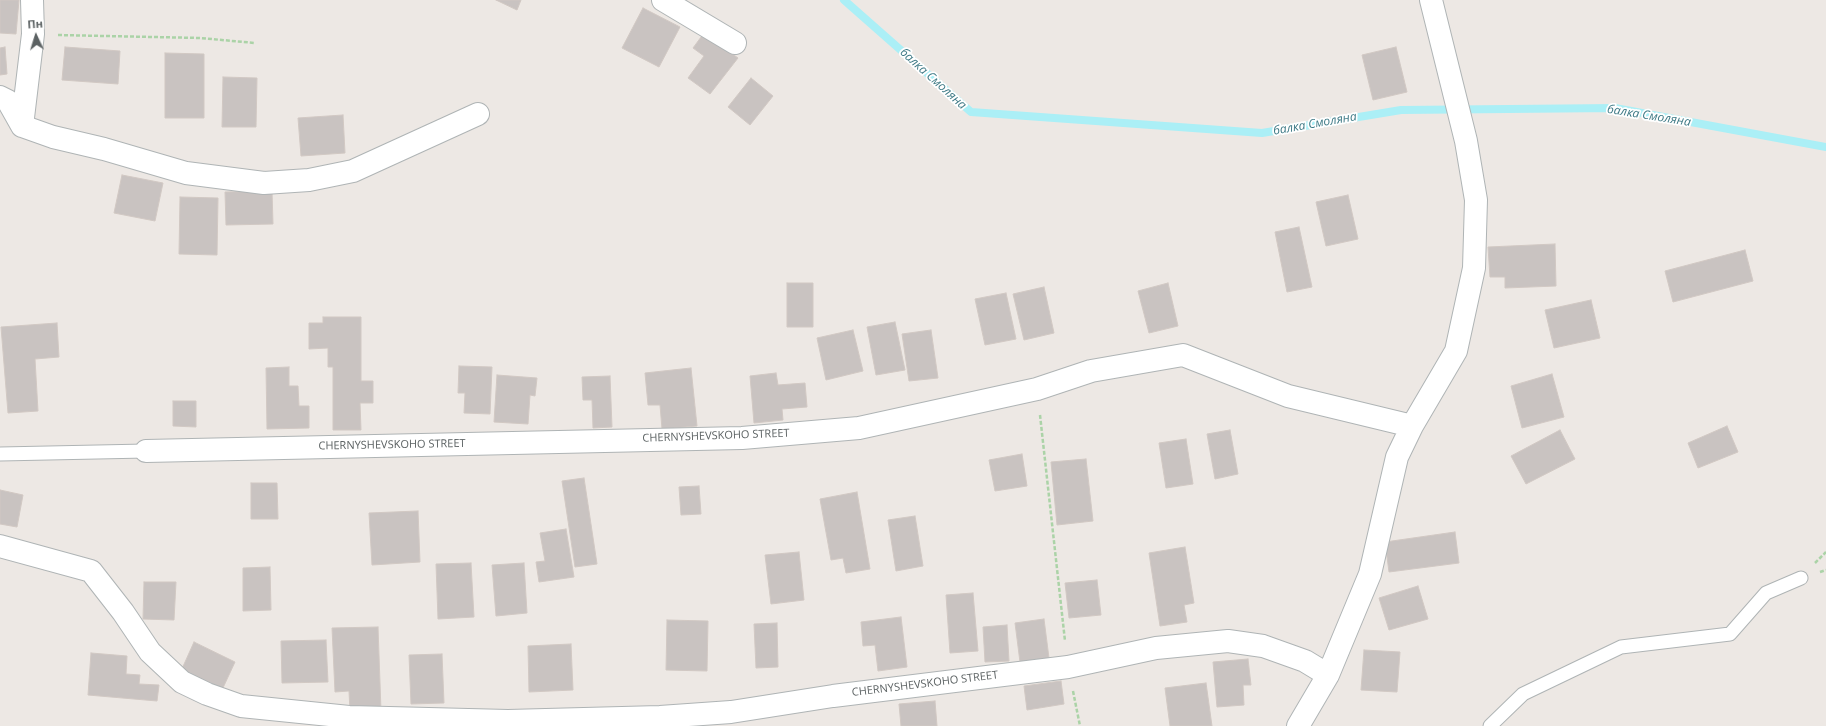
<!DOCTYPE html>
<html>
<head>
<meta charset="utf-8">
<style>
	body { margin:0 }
	#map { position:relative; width:1826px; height:726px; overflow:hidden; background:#ede8e4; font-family:"Open Sans",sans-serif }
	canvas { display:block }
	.north { position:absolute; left:16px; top:16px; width:40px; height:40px; -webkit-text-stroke:3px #fff; paint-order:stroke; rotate:356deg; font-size:11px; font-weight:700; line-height:16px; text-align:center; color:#5c6263 }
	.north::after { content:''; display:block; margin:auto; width:14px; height:18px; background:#5c6263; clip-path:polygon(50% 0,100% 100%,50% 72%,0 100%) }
</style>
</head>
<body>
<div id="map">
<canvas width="1826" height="726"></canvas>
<div class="north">Пн</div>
</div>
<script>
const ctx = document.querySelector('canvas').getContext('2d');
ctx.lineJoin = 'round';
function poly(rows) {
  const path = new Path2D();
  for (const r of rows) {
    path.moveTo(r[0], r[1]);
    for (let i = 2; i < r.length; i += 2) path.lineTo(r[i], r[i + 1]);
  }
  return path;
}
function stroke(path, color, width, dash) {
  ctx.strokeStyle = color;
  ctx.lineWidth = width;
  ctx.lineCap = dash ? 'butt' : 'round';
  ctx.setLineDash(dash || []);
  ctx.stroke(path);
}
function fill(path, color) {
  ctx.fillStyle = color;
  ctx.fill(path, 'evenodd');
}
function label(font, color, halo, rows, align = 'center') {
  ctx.font = font + ' "Open Sans",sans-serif';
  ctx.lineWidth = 3.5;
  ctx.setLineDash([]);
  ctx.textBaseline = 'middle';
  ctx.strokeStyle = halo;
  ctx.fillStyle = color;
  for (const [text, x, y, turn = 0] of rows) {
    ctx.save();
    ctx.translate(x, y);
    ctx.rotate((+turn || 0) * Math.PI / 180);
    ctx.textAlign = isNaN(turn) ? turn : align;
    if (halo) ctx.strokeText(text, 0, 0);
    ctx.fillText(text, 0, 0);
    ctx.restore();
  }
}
const stream = poly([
	[844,0,971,112,1262,133,1401,110,1615,108,1826,147]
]);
const building = poly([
	[0,0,19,0,16,34,0,33,0,0],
	[496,0,521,0,517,10,496,0],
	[643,8,680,27,659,67,622,48,643,8],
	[704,33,738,58,710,94,688,78,704,56,693,48,704,33],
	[5,47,7,74,0,75,0,48,5,47],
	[65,47,120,51,118,84,62,80,65,47],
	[1396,47,1407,92,1373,100,1362,55,1396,47],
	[165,53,204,54,204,118,165,118,165,53],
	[223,77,257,78,256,127,222,127,223,77],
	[751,78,773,96,750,125,728,107,751,78],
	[343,115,345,153,301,156,298,118,343,115],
	[122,175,163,183,155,221,114,213,122,175],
	[272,191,273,224,226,225,225,192,272,191],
	[1348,195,1358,239,1326,246,1316,202,1348,195],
	[180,197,218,198,217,255,179,254,180,197],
	[1299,227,1312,287,1287,292,1275,232,1299,227],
	[1555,244,1556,286,1505,288,1505,277,1490,277,1488,247,1555,244],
	[1745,250,1753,281,1673,302,1665,271,1745,250],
	[787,283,813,283,813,327,787,327,787,283],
	[1168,283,1178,326,1149,333,1138,291,1168,283],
	[1044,287,1054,333,1024,340,1013,294,1044,287],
	[1006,293,1016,339,985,345,975,299,1006,293],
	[1591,300,1600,338,1554,348,1545,310,1591,300],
	[323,317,361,317,361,381,373,381,373,403,360,403,361,430,333,430,333,367,328,367,328,348,309,349,309,323,323,323,323,317],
	[895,322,905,370,876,375,867,327,895,322],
	[57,323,59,357,35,359,38,411,8,413,1,327,57,323],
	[853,330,863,371,826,380,817,338,853,330],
	[931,330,938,378,909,381,902,334,931,330],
	[459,366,492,367,490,414,464,413,465,393,458,393,459,366],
	[289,367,289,386,298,386,299,406,309,406,309,428,267,429,266,368,289,367],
	[691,368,697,426,662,429,660,405,648,405,645,373,691,368],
	[776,373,778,385,805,383,807,407,782,409,783,420,754,423,750,376,776,373],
	[1552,374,1564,417,1522,428,1511,386,1552,374],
	[497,375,537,378,535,396,530,395,528,424,494,422,497,375],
	[610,376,612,427,593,428,592,400,583,400,582,377,610,376],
	[173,401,196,401,196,427,173,426,173,401],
	[1727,426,1738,452,1698,468,1688,443,1727,426],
	[1230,430,1238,474,1215,479,1207,434,1230,430],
	[1560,430,1575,459,1526,484,1511,456,1560,430],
	[1186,439,1193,484,1166,488,1159,443,1186,439],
	[1022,454,1027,486,995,491,989,460,1022,454],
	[1086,459,1093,521,1057,525,1051,462,1086,459],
	[584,478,597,564,575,567,562,481,584,478],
	[251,483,277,483,278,519,251,519,251,483],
	[699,486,701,514,681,515,679,487,699,486],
	[0,490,23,495,17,527,0,524,0,490],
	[857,492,870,569,846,573,843,558,831,560,820,499,857,492],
	[418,511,420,562,372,565,369,513,418,511],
	[915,516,923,566,896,571,888,520,915,516],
	[566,529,574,577,539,582,536,562,545,561,540,533,566,529],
	[1455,532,1459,563,1389,572,1385,542,1455,532],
	[1185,547,1194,603,1184,605,1187,622,1160,626,1149,553,1185,547],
	[799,552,804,600,771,604,765,555,799,552],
	[471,563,474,617,438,619,436,564,471,563],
	[524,563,527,613,496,616,492,565,524,563],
	[270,567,271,610,243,611,243,568,270,567],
	[1097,580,1101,615,1069,618,1065,583,1097,580],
	[144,582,176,582,174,620,143,619,144,582],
	[1418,586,1428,619,1389,630,1379,598,1418,586],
	[973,593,978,651,950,653,946,595,973,593],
	[901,617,907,667,878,671,875,645,863,646,861,622,901,617],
	[1044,619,1049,658,1020,662,1015,623,1044,619],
	[667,620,708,621,707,671,666,670,667,620],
	[777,623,778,667,756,668,754,624,777,623],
	[1007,625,1009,661,985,662,983,627,1007,625],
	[378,627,381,711,350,712,349,691,335,692,332,628,378,627],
	[326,640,328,682,282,683,281,641,326,640],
	[194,642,235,662,222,690,181,671,194,642],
	[571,644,573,690,529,692,528,646,571,644],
	[1364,650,1400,652,1397,692,1361,690,1364,650],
	[91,653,127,656,126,674,140,675,139,684,159,685,157,701,88,695,91,653],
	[442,654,444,703,411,704,409,655,442,654],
	[1248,659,1251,685,1243,685,1244,705,1217,707,1213,662,1248,659],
	[1061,681,1064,704,1027,710,1024,686,1061,681],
	[1206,683,1212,726,1170,726,1165,688,1206,683],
	[935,701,937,726,901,726,899,704,935,701]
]);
const path = poly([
	[58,35,200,38,255,43],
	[1040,415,1065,641],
	[1815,563,1826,552],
	[1820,572,1826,570],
	[1073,691,1080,726]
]);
const lane = poly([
	[0,454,146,451],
	[1490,726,1523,694,1621,647,1730,634,1766,593,1801,578]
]);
const street = poly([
	[663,0,735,43],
	[0,97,8,101,22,126,53,137,104,149,186,173,264,183,309,180,353,171,478,114],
	[22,126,33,34,32,0],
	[146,451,742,438,859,428,1037,389,1091,371,1183,355,1288,396,1412,426],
	[0,546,91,571,123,612,150,652,182,682,207,694,241,706,349,717,508,721,660,717,731,712,833,696,1068,667,1156,648,1228,641,1263,646,1305,661,1328,675],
	[1298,726,1328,675,1370,574,1397,457,1412,426,1456,351,1474,268,1476,200,1466,141,1431,0]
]);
const streetNames = [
	["CHERNYSHEVSKOHO STREET",716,436,-2],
	["CHERNYSHEVSKOHO STREET",392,445,-1],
	["CHERNYSHEVSKOHO STREET",925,684,-7]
];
const waterNames = [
	["балка Смоляна",933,79,42],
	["балка Смоляна",1649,116,9],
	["балка Смоляна",1315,124,-10]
];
stroke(stream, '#abeff6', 8);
fill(building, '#c9c3c1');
stroke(building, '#d1c8c3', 1);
stroke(lane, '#afb4b5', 15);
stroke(street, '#afb4b5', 24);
stroke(path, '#abd3a7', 2.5, [4, 2]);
stroke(lane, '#fff', 13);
stroke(street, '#fff', 22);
label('11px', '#5c6263', '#fff', streetNames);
label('italic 12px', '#3d7985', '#fff', waterNames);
</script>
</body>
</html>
